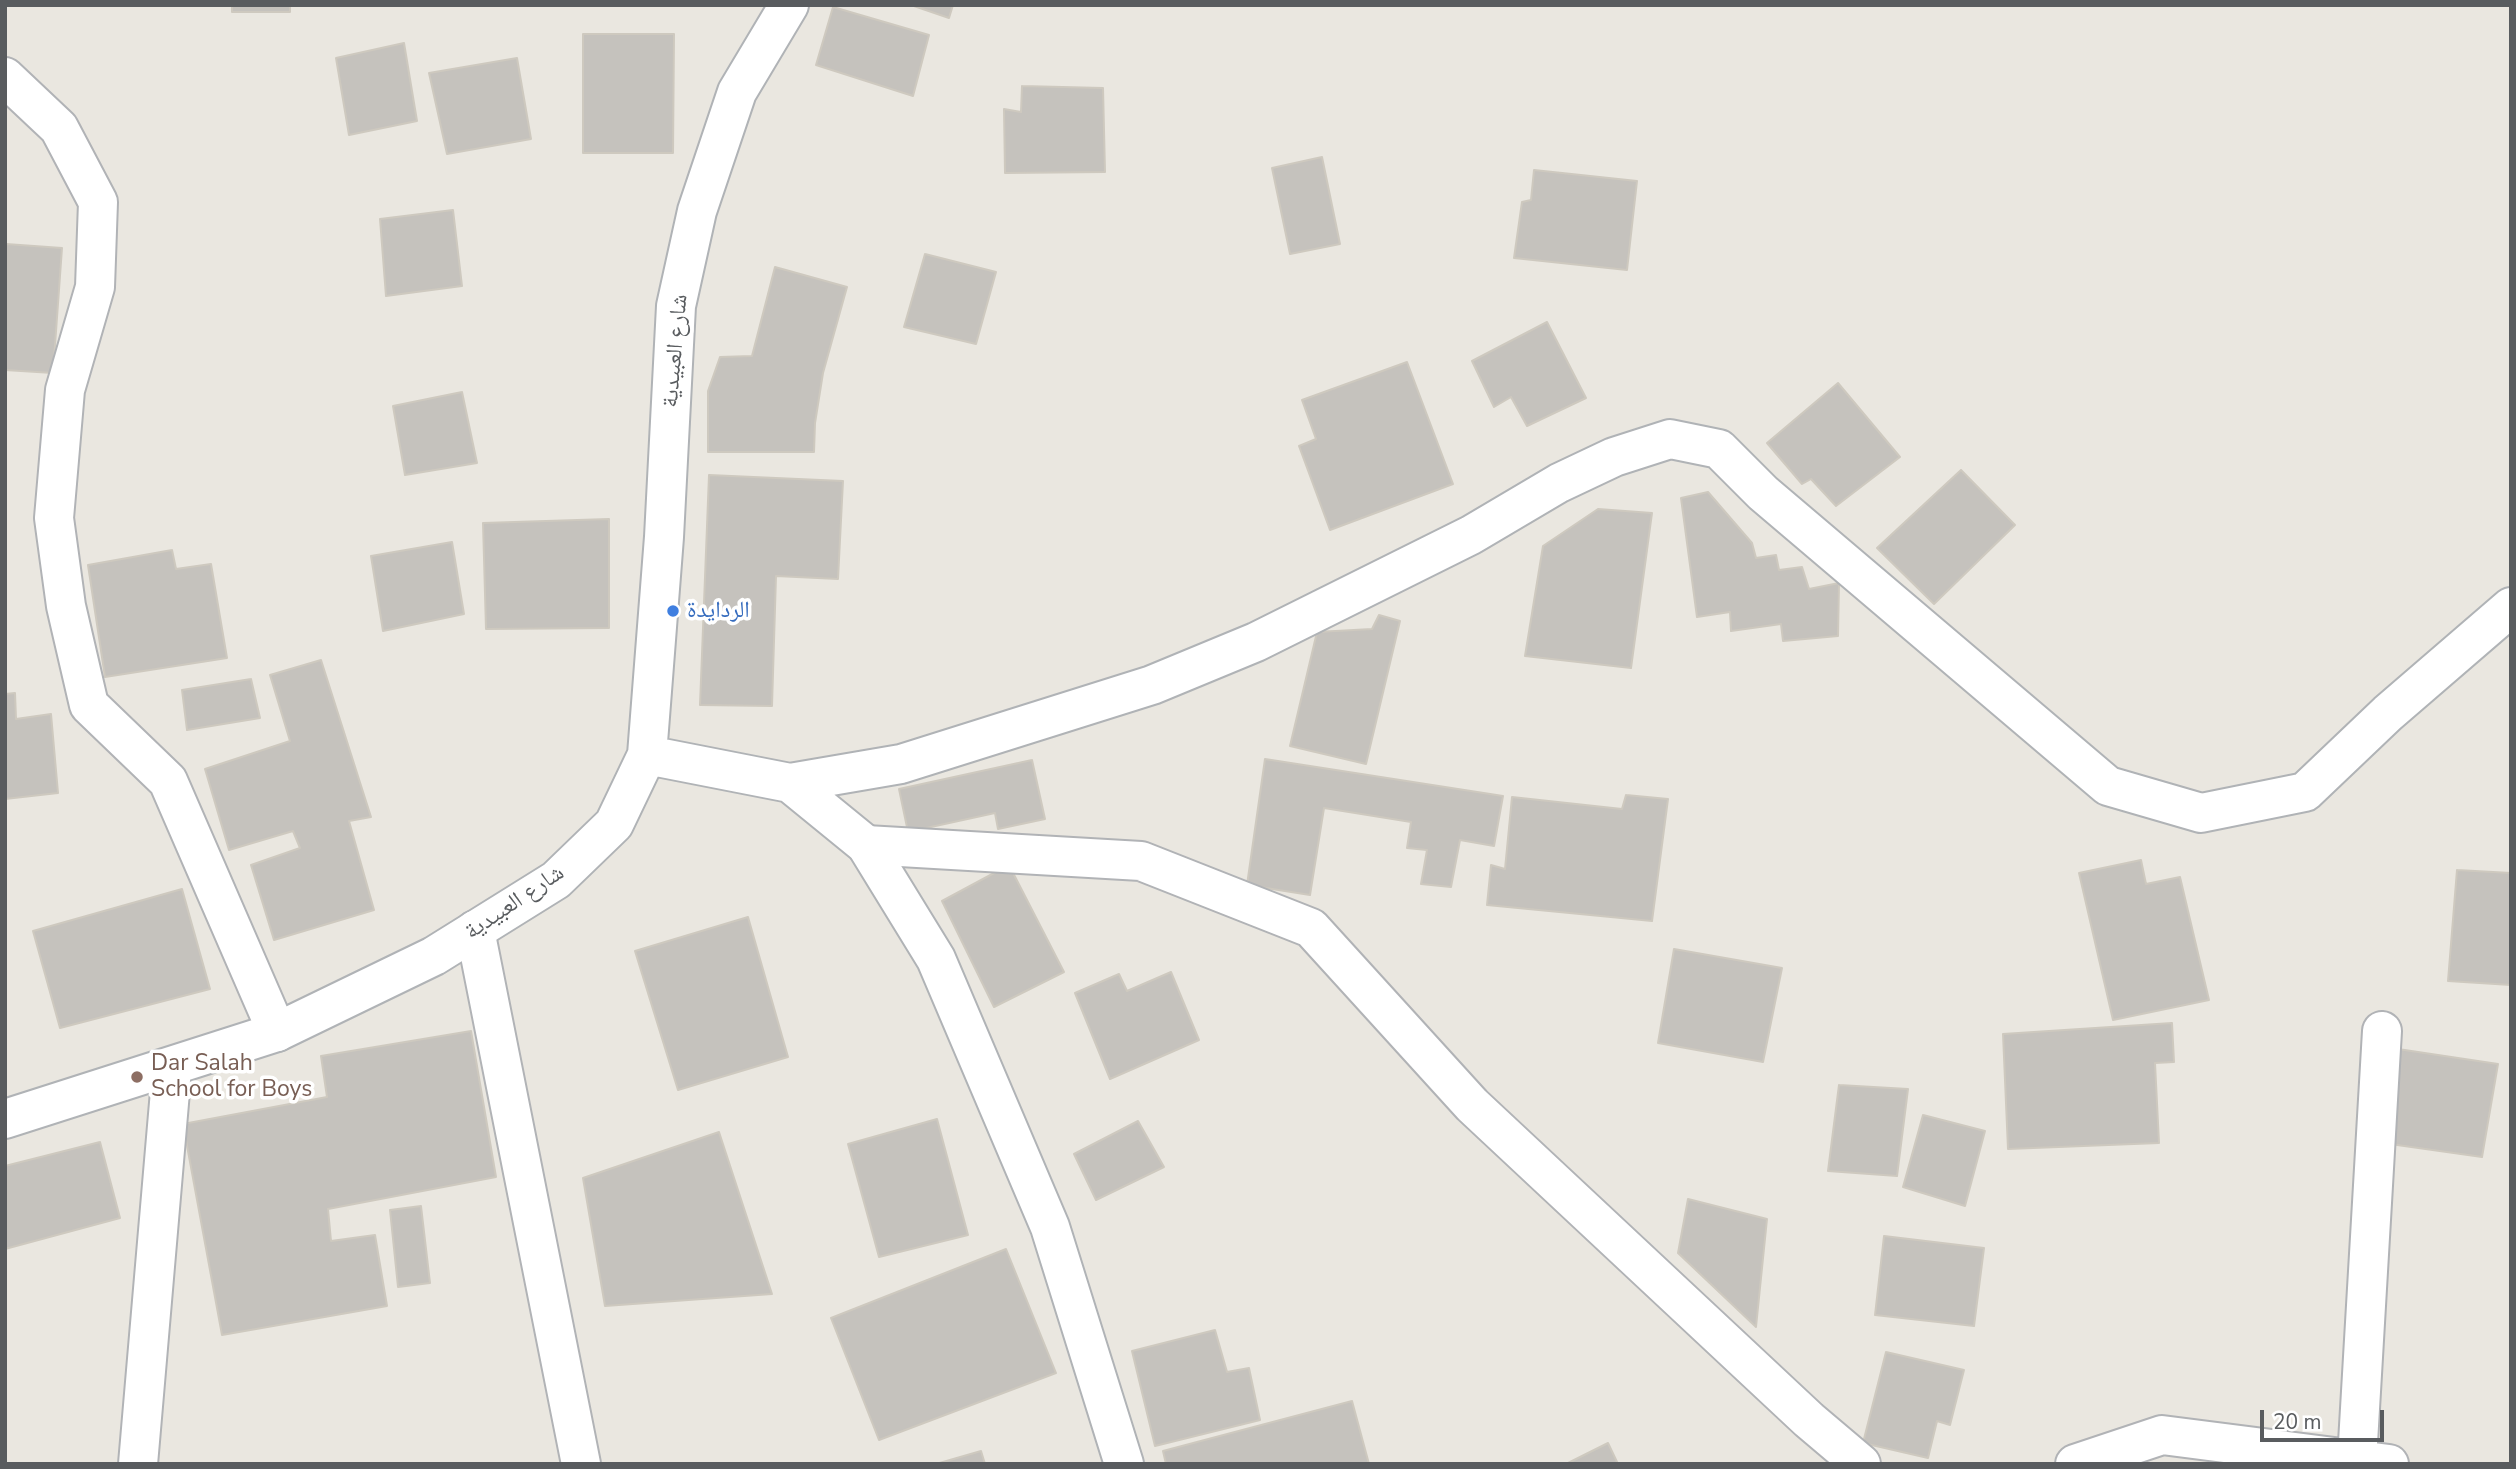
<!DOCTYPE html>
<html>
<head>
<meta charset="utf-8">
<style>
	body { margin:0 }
	#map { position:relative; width:2516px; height:1469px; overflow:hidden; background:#eae7e0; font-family:"Nunito Sans",sans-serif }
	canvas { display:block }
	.frame { position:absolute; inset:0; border:7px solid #595c5f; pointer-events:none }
	.scale { position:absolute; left:2260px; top:1410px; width:124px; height:32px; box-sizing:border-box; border:4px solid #595c5f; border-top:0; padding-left:9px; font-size:21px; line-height:24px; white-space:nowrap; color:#595c5f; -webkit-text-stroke:5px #fff; paint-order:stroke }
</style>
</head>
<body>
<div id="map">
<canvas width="2516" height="1469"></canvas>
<div class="frame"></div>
<div class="scale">20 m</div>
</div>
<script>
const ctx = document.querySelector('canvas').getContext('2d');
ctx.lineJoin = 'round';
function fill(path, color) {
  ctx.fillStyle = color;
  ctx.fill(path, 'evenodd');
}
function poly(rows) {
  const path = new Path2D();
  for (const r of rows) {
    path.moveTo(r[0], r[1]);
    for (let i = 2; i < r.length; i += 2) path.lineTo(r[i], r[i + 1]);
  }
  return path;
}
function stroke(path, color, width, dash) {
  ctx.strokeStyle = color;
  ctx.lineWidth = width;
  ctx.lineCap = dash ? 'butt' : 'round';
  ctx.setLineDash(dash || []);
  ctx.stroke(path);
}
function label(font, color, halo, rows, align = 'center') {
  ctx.font = font + ' "Nunito Sans","Noto Naskh Arabic",sans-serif';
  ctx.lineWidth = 7;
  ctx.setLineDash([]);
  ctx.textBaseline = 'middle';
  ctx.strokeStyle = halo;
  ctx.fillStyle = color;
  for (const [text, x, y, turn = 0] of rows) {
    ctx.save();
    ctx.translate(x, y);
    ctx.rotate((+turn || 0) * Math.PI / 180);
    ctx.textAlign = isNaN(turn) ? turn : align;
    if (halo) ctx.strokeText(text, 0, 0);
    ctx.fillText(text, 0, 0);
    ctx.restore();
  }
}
const building = poly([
	[232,5,290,5,290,12,232,12,232,5],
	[911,5,953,5,949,18,911,5],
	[833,7,929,35,913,96,816,65,833,7],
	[583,34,674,34,673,153,583,153,583,34],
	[404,43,417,121,349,135,336,58,404,43],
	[517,58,531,139,447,154,429,73,517,58],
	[1022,86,1103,88,1105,172,1005,173,1004,109,1021,112,1022,86],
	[1322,157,1340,244,1290,254,1272,168,1322,157],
	[1534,170,1637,181,1627,270,1514,258,1522,202,1531,200,1534,170],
	[453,210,462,286,386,296,380,219,453,210],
	[6,244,62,248,53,373,5,370,6,244],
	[925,254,996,272,976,344,904,327,925,254],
	[775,267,847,287,823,373,815,423,814,452,708,452,708,391,720,357,752,356,775,267],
	[1547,322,1586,398,1527,426,1511,397,1494,407,1472,361,1547,322],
	[1407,362,1453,484,1330,530,1299,446,1316,439,1302,400,1407,362],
	[1838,383,1900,457,1836,506,1811,479,1802,484,1767,443,1838,383],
	[462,392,477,463,405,475,393,406,462,392],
	[1961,470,2015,525,1934,604,1877,548,1961,470],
	[709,475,843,481,838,579,776,576,772,706,700,705,709,475],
	[1708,492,1752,543,1756,558,1776,555,1779,570,1802,567,1809,589,1839,583,1838,636,1783,641,1781,624,1731,631,1730,612,1697,617,1681,498,1708,492],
	[1598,509,1652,513,1631,668,1525,656,1543,546,1598,509],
	[609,519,609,628,486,629,483,523,609,519],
	[452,542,464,614,383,631,371,556,452,542],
	[172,550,176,569,211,564,227,658,105,677,88,565,172,550],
	[1379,615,1400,621,1366,764,1290,746,1317,632,1372,629,1379,615],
	[321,660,371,817,349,821,374,910,274,940,251,865,300,848,293,831,229,850,205,769,290,741,270,675,321,660],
	[251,679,260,718,187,730,182,690,251,679],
	[15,693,16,719,51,714,58,793,5,799,5,694,15,693],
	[1265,759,1503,796,1494,846,1460,840,1451,887,1421,884,1427,850,1407,848,1411,822,1324,808,1310,895,1247,885,1265,759],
	[1032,760,1045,819,998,829,995,813,908,832,899,789,1032,760],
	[1626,795,1668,799,1652,921,1487,905,1491,865,1505,869,1512,797,1622,809,1626,795],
	[2141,860,2146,884,2180,877,2209,1000,2113,1020,2079,873,2141,860],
	[1009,865,1064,972,994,1007,942,901,1009,865],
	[2457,870,2511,873,2511,985,2448,981,2457,870],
	[182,889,210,989,60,1028,33,931,182,889],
	[748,917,788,1057,678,1090,635,951,748,917],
	[1674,949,1782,968,1763,1062,1658,1043,1674,949],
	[1171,972,1199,1040,1110,1079,1075,993,1119,974,1127,991,1171,972],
	[2172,1023,2174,1062,2155,1063,2159,1143,2008,1149,2003,1034,2172,1023],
	[471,1031,496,1177,328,1209,331,1241,375,1235,387,1306,222,1335,183,1124,327,1097,321,1056,471,1031],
	[2398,1049,2498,1064,2482,1157,2383,1143,2398,1049],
	[1839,1085,1908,1089,1897,1176,1828,1171,1839,1085],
	[1923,1115,1985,1131,1965,1206,1903,1187,1923,1115],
	[937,1119,968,1235,879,1257,848,1144,937,1119],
	[1138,1121,1164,1167,1096,1200,1074,1154,1138,1121],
	[719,1132,772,1294,605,1306,583,1178,719,1132],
	[100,1142,120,1218,5,1249,5,1166,100,1142],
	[1688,1199,1767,1219,1756,1327,1678,1253,1688,1199],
	[421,1206,430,1283,398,1287,390,1210,421,1206],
	[1884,1236,1984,1248,1974,1326,1875,1315,1884,1236],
	[1006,1249,1056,1373,879,1440,831,1318,1006,1249],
	[1215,1330,1227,1372,1249,1368,1260,1420,1155,1446,1132,1351,1215,1330],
	[1886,1352,1964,1370,1950,1425,1937,1421,1928,1458,1863,1443,1886,1352],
	[1352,1401,1369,1464,1166,1464,1163,1451,1352,1401],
	[1608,1443,1618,1464,1566,1464,1608,1443],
	[981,1451,985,1464,936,1464,981,1451]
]);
const street = poly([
	[5,77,59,128,98,202,95,287,65,390,54,518,66,606,89,705,168,781,277,1032],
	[866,845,1141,861,1311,928,1472,1105,1809,1420,1861,1464],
	[475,930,581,1464],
	[2357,1460,2382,1031],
	[138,1464,172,1068],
	[2075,1464,2162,1435,2389,1464]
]);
const secondary = poly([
	[647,755,790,783,866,845,936,959,1050,1227,1124,1464],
	[790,783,901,764,1152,685,1256,642,1471,535,1559,483,1614,457,1670,439,1719,449,1763,493,2108,786,2201,813,2305,792,2388,713,2511,607],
	[5,1119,277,1032,434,956,556,880,614,824,647,755,664,537,676,306,697,211,737,92,789,5]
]);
const markers = [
	[673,611,7,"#3f7fe0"],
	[137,1077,7,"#8d6e63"]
];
const streetNames = [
	["شارع العبيدية",676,351,-85],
	["شارع العبيدية",515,903,-34]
];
const shopNames = [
	["الردايدة",687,611]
];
const educationNames = [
	["Dar Salah",151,1064],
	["School for Boys",151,1090]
];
fill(building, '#c5c2bd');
stroke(building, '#cec9bf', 2);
stroke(street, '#b1b3b6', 42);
stroke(secondary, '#b0b3b6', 42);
stroke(street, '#fff', 38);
stroke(secondary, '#fff', 38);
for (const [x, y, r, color] of markers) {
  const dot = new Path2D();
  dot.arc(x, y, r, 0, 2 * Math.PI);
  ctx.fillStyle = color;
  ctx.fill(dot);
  stroke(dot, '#fff', 2.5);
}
label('23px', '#595c5f', '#fff', streetNames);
label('23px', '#366cbe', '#fff', shopNames, 'left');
label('23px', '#785e54', '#fff', educationNames, 'left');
</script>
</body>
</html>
